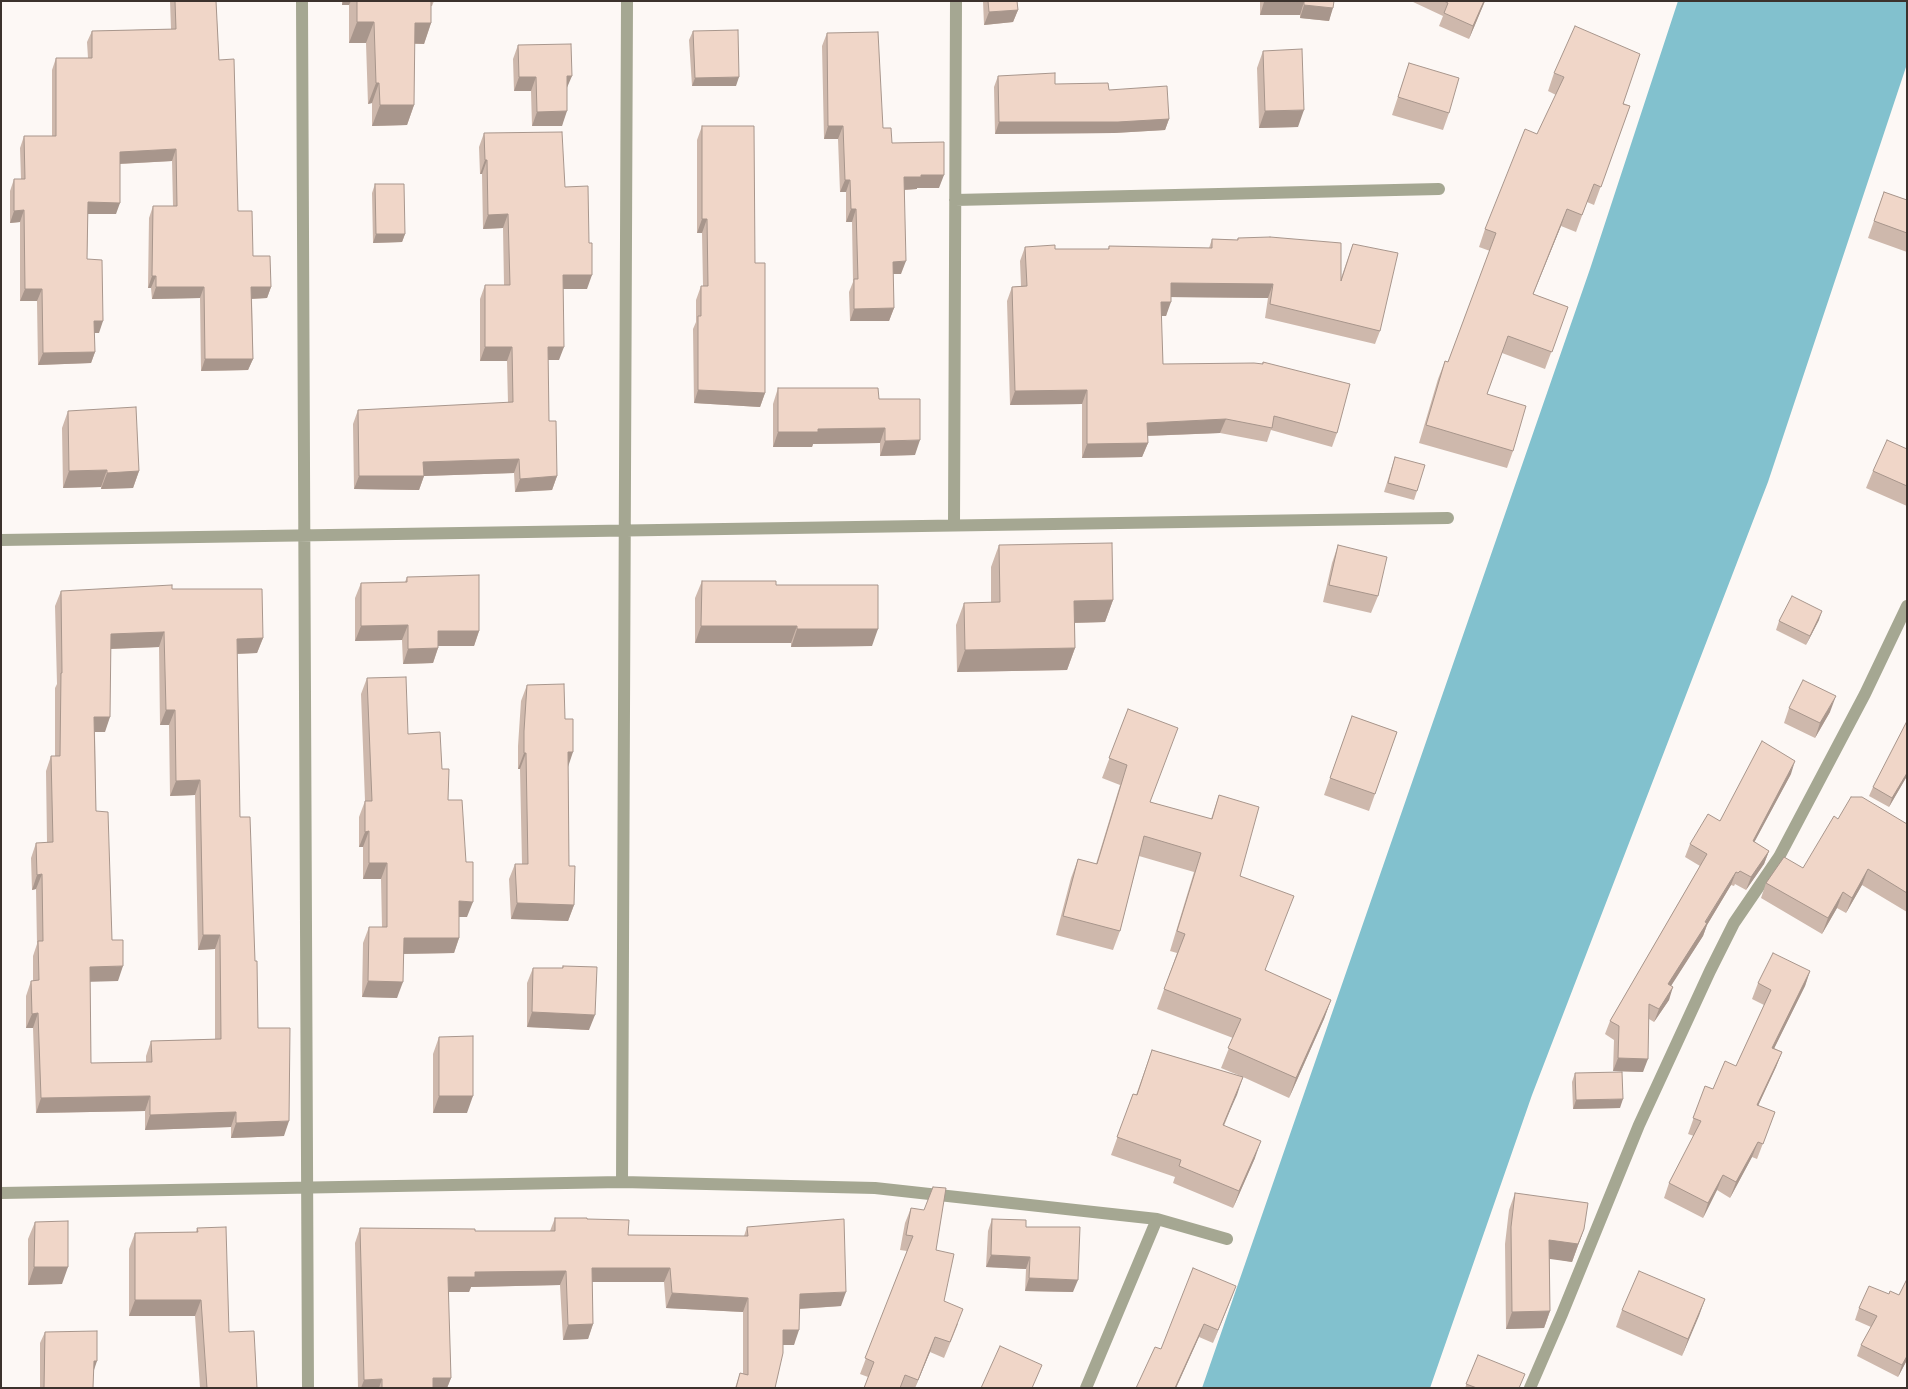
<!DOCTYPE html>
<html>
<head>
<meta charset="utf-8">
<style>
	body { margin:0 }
	#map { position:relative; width:1908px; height:1389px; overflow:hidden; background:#fdf8f5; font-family:"Sofia Sans Condensed",sans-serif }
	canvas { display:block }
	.frame { position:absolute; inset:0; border:2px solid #3c322d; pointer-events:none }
</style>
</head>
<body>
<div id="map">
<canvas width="1908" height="1389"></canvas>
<div class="frame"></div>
</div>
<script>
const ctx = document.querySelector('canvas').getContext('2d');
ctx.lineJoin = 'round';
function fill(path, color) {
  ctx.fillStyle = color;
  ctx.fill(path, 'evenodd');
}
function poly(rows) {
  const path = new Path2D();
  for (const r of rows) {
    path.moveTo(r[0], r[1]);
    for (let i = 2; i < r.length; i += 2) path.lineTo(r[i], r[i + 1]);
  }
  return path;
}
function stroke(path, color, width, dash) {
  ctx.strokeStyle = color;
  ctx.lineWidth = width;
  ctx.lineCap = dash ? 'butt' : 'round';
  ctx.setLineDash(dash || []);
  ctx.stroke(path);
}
const water = poly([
	[1678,1,1907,1,1907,64,1768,482,1532,1095,1430,1388,1202,1388,1590,269]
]);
const street = poly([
	[302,1,308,1388],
	[955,200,1439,189],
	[954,525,956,1],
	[1,540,1448,518],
	[622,1182,627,1],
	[1,1193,622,1182,875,1188,1157,1219,1227,1239],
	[1086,1388,1157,1219],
	[1530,1388,1562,1314,1639,1125,1710,971,1734,923,1779,857,1865,694,1907,606]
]);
const wall = poly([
	[170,1,216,1,219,60,238,211,253,256,271,287,267,298,252,299,253,359,248,370,201,371,200,298,152,299,151,288,148,288,149,218,153,206,173,206,172,161,120,164,116,214,88,214,87,259,99,333,94,333,95,352,91,363,38,365,37,301,20,301,20,222,10,223,10,191,14,179,21,179,20,148,24,136,52,136,52,70,56,58,88,58,87,42,92,31,171,29],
	[342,1,434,1,432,6,431,6,431,23,424,44,414,44,414,105,407,125,372,126,372,103,368,104,366,43,349,43,349,5,342,5],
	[983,1,1017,1,1018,10,1013,22,984,25],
	[1260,1,1334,1,1329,21,1300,18,1300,15,1260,15],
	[1411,1,1485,1,1469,39,1439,26,1443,16],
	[693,31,736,86,692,86,689,40],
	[827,33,892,143,939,188,917,188,917,189,905,190,901,274,893,274,894,308,889,321,850,321,849,292,853,282,852,222,846,222,846,192,840,192,838,139,824,139,822,46],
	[518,45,567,89,562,126,532,126,531,91,514,91,513,59],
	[1263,51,1298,127,1259,128,1257,68],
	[1409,63,1449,113,1443,130,1392,115],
	[1554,73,1630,106,1594,205,1587,202,1576,232,1561,226,1533,294,1568,307,1545,369,1502,353,1487,394,1513,451,1507,468,1419,443,1438,379,1445,361,1448,362,1490,251,1479,247,1485,229,1537,134,1556,95,1548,91],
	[998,76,1055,84,1169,119,1165,130,1114,133,995,134,994,87],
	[702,126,755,263,765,393,760,407,694,403,693,329,696,322,696,300,701,286,703,286,702,233,697,233,697,140],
	[484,133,565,187,587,289,563,289,559,360,548,360,549,421,557,476,552,490,515,492,514,473,424,476,419,490,354,489,353,424,358,410,508,403,507,361,480,361,480,299,485,285,504,285,503,228,483,229,482,174,480,174,479,147],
	[375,184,405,234,402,242,373,243,372,193],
	[1884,192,1907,200,1907,252,1868,238],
	[1238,238,1341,278,1353,244,1380,331,1375,344,1265,318,1268,298,1171,297,1166,316,1161,316,1163,364,1262,364,1263,362,1337,433,1332,447,1271,430,1267,442,1220,433,1147,436,1148,443,1142,457,1082,458,1082,404,1010,405,1007,301,1012,287,1021,286,1020,261,1025,247,1055,249,1108,249,1109,246,1209,248,1212,239,1237,240],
	[778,388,879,399,915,455,880,456,880,443,813,444,812,447,773,447,773,404],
	[68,411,139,471,133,488,101,489,101,487,63,488,62,428],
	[1907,449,1907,506,1866,488,1873,471],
	[1395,457,1417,491,1414,500,1384,492],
	[999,545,1113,600,1105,622,1075,623,1075,648,1067,670,957,672,956,625,964,603,991,603,991,567],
	[1338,545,1378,596,1371,613,1323,602,1332,563],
	[407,577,479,631,474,646,438,646,438,648,433,663,403,664,402,640,355,641,355,598,361,583,405,582],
	[702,581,776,585,872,646,791,647,791,643,695,643,695,598],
	[172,589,263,638,257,653,237,654,240,817,255,961,258,1028,284,1136,231,1138,231,1127,145,1130,145,1111,36,1113,33,1028,26,1028,26,996,31,981,33,981,33,956,37,944,36,889,32,890,31,858,36,843,47,843,46,771,51,756,55,756,55,688,57,684,55,606,61,591],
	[159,647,160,725,169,725,170,796,195,795,198,950,215,949,215,1039,151,1041,146,1056,146,1062,91,1063,90,981,118,981,112,940,96,811,95,732,105,732,111,649],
	[1819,620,1806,645,1776,630,1779,621],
	[367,678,408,734,442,769,448,800,467,917,459,917,459,938,454,953,403,954,397,998,362,997,363,943,369,927,382,927,381,879,363,879,363,847,359,847,359,817,365,801,361,694],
	[527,685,565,719,568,765,569,866,574,905,568,921,511,919,509,879,515,864,522,864,520,769,518,769,518,746,521,701],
	[1789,708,1830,712,1815,738,1784,723],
	[1128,709,1150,802,1211,819,1219,795,1266,971,1331,1000,1324,1019,1289,1098,1243,1077,1224,1126,1255,1158,1233,1208,1173,1183,1175,1177,1111,1155,1133,1094,1136,1095,1152,1050,1243,1077,1221,1068,1233,1038,1157,1009,1177,953,1170,951,1194,872,1139,856,1120,931,1113,950,1056,935,1071,878,1078,859,1096,864,1120,785,1102,778],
	[1352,716,1397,732,1369,811,1324,795],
	[1791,774,1754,842,1769,851,1764,864,1746,890,1735,884,1734,886,1731,885,1707,925,1703,936,1671,985,1669,1000,1654,1022,1649,1019,1643,1072,1613,1071,1614,1040,1605,1034,1610,1021,1700,866,1685,857,1690,844,1720,821],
	[1907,776,1889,807,1869,796,1873,787],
	[1907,824,1907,912,1862,885,1846,913,1837,908,1822,934,1761,898,1766,883,1803,868],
	[563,966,589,1030,527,1027,527,983,533,968,562,968],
	[1810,971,1805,986,1774,1048,1782,1052,1776,1067,1758,1106,1775,1112,1757,1159,1752,1157,1730,1198,1717,1190,1703,1218,1664,1198,1669,1183,1694,1136,1688,1134,1705,1086,1713,1089,1736,1066,1764,1005,1752,999,1758,983],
	[439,1037,467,1113,433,1113,433,1054],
	[1575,1073,1620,1108,1573,1109,1572,1082],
	[1515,1193,1584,1229,1572,1262,1550,1258,1550,1311,1544,1328,1506,1329,1505,1244,1509,1210],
	[911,1208,936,1250,944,1301,958,1324,944,1358,930,1352,915,1388,864,1388,868,1377,860,1374,907,1251,900,1250,905,1223],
	[555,1218,587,1219,628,1235,744,1236,747,1227,841,1306,800,1309,794,1345,783,1345,775,1388,735,1388,740,1373,743,1374,743,1312,666,1308,664,1282,592,1282,593,1324,588,1339,563,1340,560,1285,471,1287,469,1292,448,1292,451,1378,447,1388,358,1388,355,1243,360,1228,475,1231,550,1231],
	[992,1219,1026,1227,1073,1292,1025,1291,1026,1269,986,1267,988,1231],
	[35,1222,62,1284,28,1285,28,1239],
	[197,1228,229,1332,257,1388,200,1388,195,1316,129,1316,129,1249,135,1233,196,1232],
	[1907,1279,1907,1360,1898,1377,1857,1356,1861,1345,1871,1327,1855,1320,1859,1308,1889,1294,1899,1295],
	[1236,1286,1213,1343,1199,1337,1176,1388,1161,1349],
	[1705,1299,1682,1356,1616,1327,1622,1310],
	[45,1332,93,1371,93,1388,40,1388,40,1343],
	[1478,1355,1520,1388,1465,1388]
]);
const shadedWall = poly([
	[343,1,351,1,349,5,342,5],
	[1484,1,1485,1,1469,39,1473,26],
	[1264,2,1304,2,1300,15,1260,15],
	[1304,5,1333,8,1329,21,1300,18],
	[1018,10,1013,22,984,25,989,12],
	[357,22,374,22,366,43,349,43],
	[415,23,431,23,424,44,407,43],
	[567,76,572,76,566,90],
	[519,77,536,77,531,91,514,91],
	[739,77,736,86,692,86,695,78],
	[376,83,379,83,372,103,368,104],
	[380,105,414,105,407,125,372,126],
	[1304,110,1298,127,1259,128,1265,111],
	[567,111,562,126,532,126,537,112],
	[1169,119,1165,130,1114,133,995,134,999,122],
	[828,126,843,126,838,139,824,139],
	[176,149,172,161,116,164,120,152],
	[485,160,487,160,482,174,480,174],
	[921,175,944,175,939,188,917,188,917,189,900,190,904,177],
	[845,180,850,180,846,192,840,192],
	[88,202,120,203,116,214,83,214],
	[851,209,856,209,852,222,846,222],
	[1567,209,1561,226,1526,312,1533,294],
	[24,210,20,222,10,223,14,211],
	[508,214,503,228,483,229,488,215],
	[702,219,707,219,702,233,697,233],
	[376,234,405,234,402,242,373,243],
	[906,261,901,274,888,274,893,262],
	[563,275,592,275,587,289,558,289],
	[152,276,156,276,151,288,148,288],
	[1171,283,1273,284,1268,298,1166,297],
	[156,287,204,287,200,298,152,299],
	[251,287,271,287,267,298,247,299],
	[25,289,42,289,37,301,20,301],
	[1161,302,1171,302,1166,316,1156,316],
	[894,308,889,321,850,321,854,309],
	[94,321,103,321,99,333,90,333],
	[485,347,512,347,507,361,480,361],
	[548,347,564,347,559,360,543,360],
	[95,352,91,363,38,365,43,353],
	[205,359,253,359,248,370,201,371],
	[698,390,765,393,760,407,694,403],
	[1087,390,1082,404,1010,405,1015,391],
	[1226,419,1220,433,1142,436,1147,423],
	[885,428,880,443,813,444,812,447,773,447,778,432,818,429],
	[920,440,915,455,880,456,885,441],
	[1148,443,1142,457,1082,458,1087,444],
	[519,459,514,473,424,476,419,490,354,489,359,476,423,462],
	[107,470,101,487,63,488,69,471],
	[139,471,133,488,101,489,107,473],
	[557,476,552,490,515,492,520,479],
	[1113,600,1105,622,1067,623,1074,601],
	[1822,611,1819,620,1806,645,1810,636],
	[408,625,402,640,355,641,361,626],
	[701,626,797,626,791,643,695,643],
	[797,629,878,629,872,646,791,647],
	[438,631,479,631,474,646,432,646],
	[164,632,159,647,106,649,111,634],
	[263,638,257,653,232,654,237,639],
	[438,648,433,663,403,664,408,649],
	[1075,648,1067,670,957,672,965,650],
	[1836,696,1830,712,1815,738,1820,723],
	[166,710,175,710,169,725,160,725],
	[94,717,110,717,105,732,89,732],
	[568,752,573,752,568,767],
	[524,753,526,753,520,769,518,769],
	[1795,761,1791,774,1748,854,1753,841],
	[1907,773,1907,776,1889,807,1892,798],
	[200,780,195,795,170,796,176,781],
	[369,831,363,847,359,847,365,832],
	[1769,851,1764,864,1746,890,1751,877],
	[369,863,387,863,381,879,363,879],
	[1868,869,1862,885,1846,913,1852,898],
	[1736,872,1731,885,1707,925,1703,936,1664,997,1668,984],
	[42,874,36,889,32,890,37,875],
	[1843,892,1837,908,1822,934,1828,918],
	[459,901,473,902,467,917,453,917],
	[517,903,574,905,568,921,511,919],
	[203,935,220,935,215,949,198,950],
	[404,938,459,938,454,953,398,954],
	[123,966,118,981,84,982,90,967],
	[1810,971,1805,986,1767,1063,1772,1048],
	[368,981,403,982,397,998,362,997],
	[1673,987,1669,1000,1654,1022,1659,1009],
	[1331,1000,1324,1019,1289,1098,1296,1078],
	[532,1012,595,1015,589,1030,527,1027],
	[38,1013,33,1028,26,1028,32,1014],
	[1782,1052,1776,1067,1751,1121,1757,1105],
	[1618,1058,1648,1059,1643,1072,1613,1071],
	[1243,1077,1237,1095,1216,1142,1223,1125],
	[150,1096,145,1111,36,1113,41,1098],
	[439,1096,473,1096,467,1113,433,1113],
	[1623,1099,1620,1108,1573,1109,1576,1100],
	[236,1112,231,1127,145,1130,150,1115],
	[289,1121,284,1136,231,1138,236,1123],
	[1261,1141,1255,1158,1233,1208,1239,1191],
	[1758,1142,1752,1157,1730,1198,1736,1182],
	[1723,1175,1717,1190,1703,1218,1708,1203],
	[1584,1229,1572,1262,1543,1258,1549,1240],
	[991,1255,1030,1257,1026,1269,986,1267],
	[34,1267,68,1267,62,1284,28,1285],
	[592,1268,670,1268,664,1282,586,1282],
	[566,1271,560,1285,471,1287,469,1292,443,1292,448,1277,475,1272],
	[1029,1278,1078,1280,1073,1292,1025,1291],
	[1236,1286,1231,1299,1213,1343,1218,1330],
	[846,1292,841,1306,795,1309,800,1294],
	[672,1293,748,1298,743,1312,666,1308],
	[1705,1299,1699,1316,1682,1356,1688,1339],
	[135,1300,201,1300,195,1316,129,1316],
	[1550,1311,1544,1328,1506,1329,1512,1312],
	[593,1324,588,1339,563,1340,568,1325],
	[1204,1324,1199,1337,1176,1388,1175,1388],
	[783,1330,799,1330,794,1345,778,1345],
	[935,1337,930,1352,915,1388,918,1380],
	[1907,1356,1907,1360,1898,1377,1902,1365],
	[94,1361,97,1361,93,1373],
	[433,1378,451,1378,447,1388,430,1388],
	[382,1379,379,1388,361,1388,364,1380]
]);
const building = poly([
	[175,1,216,1,219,60,234,59,238,211,252,211,253,256,270,256,271,287,251,287,253,359,205,359,204,287,156,287,156,276,152,276,153,206,177,206,176,149,120,152,120,203,88,202,87,259,102,260,103,321,94,321,95,352,43,353,42,289,25,289,24,210,14,211,14,179,25,179,24,136,56,136,56,58,92,58,92,31,176,29,175,1],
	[357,1,431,1,431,23,415,23,414,105,380,105,379,83,376,83,374,22,357,22,357,1],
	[988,1,1017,1,1018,10,989,12,988,1],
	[1264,1,1334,1,1333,8,1304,5,1304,2,1264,1],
	[1444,1,1484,1,1473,26,1444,13,1448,3,1444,1],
	[1575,26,1640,54,1623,104,1630,106,1601,187,1594,184,1582,215,1567,209,1533,294,1568,307,1552,352,1508,336,1487,394,1526,406,1513,451,1426,425,1445,361,1448,362,1496,233,1485,229,1525,129,1537,134,1564,77,1554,73,1575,26],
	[738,30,739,77,695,78,693,31,738,30],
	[878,32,883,128,891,128,892,143,944,142,944,175,921,175,921,177,904,177,906,261,893,262,894,308,854,309,854,279,858,279,856,209,851,209,850,180,845,180,843,126,828,126,827,33,878,32],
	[571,44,572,76,567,76,567,111,537,112,536,77,519,77,518,45,571,44],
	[1302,49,1304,110,1265,111,1263,51,1302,49],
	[1409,63,1459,78,1449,113,1398,97,1409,63],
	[1055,73,1055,84,1108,83,1109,90,1167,86,1169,119,1118,122,999,122,998,76,1055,73],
	[702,126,754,126,755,263,765,263,765,393,698,390,698,316,701,316,701,286,708,286,707,219,702,219,702,126],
	[562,132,565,187,588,186,589,243,592,243,592,275,563,275,564,347,548,347,549,421,556,421,557,476,520,479,519,459,423,462,424,476,359,476,358,410,513,402,512,347,485,347,485,285,510,285,508,214,488,215,487,160,485,160,484,133,562,132],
	[375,184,404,184,405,234,376,234,375,184],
	[1884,192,1907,200,1907,233,1874,221,1884,192],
	[1270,237,1341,243,1341,281,1353,244,1398,253,1380,331,1270,304,1273,284,1171,283,1171,302,1161,302,1163,364,1254,363,1263,364,1263,362,1350,384,1337,433,1274,416,1272,428,1226,419,1147,423,1148,443,1087,444,1087,390,1015,391,1012,287,1027,286,1025,247,1055,245,1055,249,1109,249,1109,246,1212,248,1212,239,1238,240,1238,238,1270,237],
	[778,388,878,388,879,399,920,399,920,440,885,441,885,428,818,429,818,432,778,432,778,388],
	[136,407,139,471,107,473,107,470,69,471,68,411,136,407],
	[1887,440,1907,449,1907,486,1873,471,1887,440],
	[1395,457,1425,465,1417,491,1388,483,1395,457],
	[1112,543,1113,600,1074,601,1075,648,965,650,964,603,1000,602,999,545,1112,543],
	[1338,545,1387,557,1378,596,1329,585,1338,545],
	[479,575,479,631,438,631,438,648,408,649,408,625,361,626,361,583,407,582,407,577,479,575],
	[702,581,776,581,776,585,878,585,878,629,797,629,797,626,701,626,702,581],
	[172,585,172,589,262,589,263,638,237,639,240,817,250,817,255,961,257,961,258,1028,290,1028,289,1121,236,1123,236,1112,150,1115,150,1096,41,1098,38,1013,32,1014,31,981,39,980,38,941,43,941,42,874,37,875,36,843,53,842,51,756,60,756,61,673,62,673,61,591,172,585],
	[164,632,166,710,175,710,176,781,200,780,203,935,220,935,221,1039,151,1041,152,1062,91,1063,90,967,123,966,123,940,112,940,108,812,96,811,94,717,110,717,111,634,164,632],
	[1792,596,1822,611,1810,636,1779,621,1792,596],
	[406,677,408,734,440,732,442,769,449,769,448,800,462,800,466,862,473,862,473,902,459,901,459,938,404,938,403,982,368,981,369,927,387,927,387,863,369,863,369,831,365,832,365,801,372,801,367,678,406,677],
	[1803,680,1836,696,1820,723,1789,708,1803,680],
	[564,684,565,719,573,719,573,752,568,752,569,866,575,866,574,905,517,903,515,864,528,864,526,753,524,753,524,731,527,685,564,684],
	[1128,709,1178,728,1150,802,1212,819,1219,795,1259,807,1240,876,1294,896,1265,970,1331,1000,1296,1078,1228,1048,1241,1019,1164,989,1185,934,1177,931,1201,853,1144,836,1120,931,1063,916,1078,859,1097,864,1127,765,1109,758,1128,709],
	[1352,716,1397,732,1375,794,1330,778,1352,716],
	[1907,721,1907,773,1892,798,1873,787,1907,721],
	[1762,741,1795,761,1753,841,1769,851,1751,877,1740,871,1738,873,1736,872,1705,922,1707,923,1668,984,1673,987,1659,1009,1649,1004,1648,1059,1618,1058,1619,1026,1610,1021,1707,854,1690,844,1708,814,1720,821,1762,741],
	[1851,797,1862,797,1907,824,1907,893,1868,869,1852,898,1843,892,1828,918,1766,883,1784,857,1803,868,1834,816,1838,819,1851,797],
	[1773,953,1810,971,1772,1048,1782,1052,1757,1105,1775,1112,1763,1144,1758,1142,1736,1182,1723,1175,1708,1203,1669,1183,1701,1121,1693,1118,1705,1086,1713,1089,1725,1061,1736,1066,1771,990,1758,983,1773,953],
	[563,966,597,967,595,1015,532,1012,533,968,563,968,563,966],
	[473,1036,473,1096,439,1096,439,1037,473,1036],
	[1152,1050,1243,1077,1223,1125,1261,1141,1239,1191,1179,1166,1181,1160,1117,1137,1133,1094,1137,1095,1152,1050],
	[1622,1072,1623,1099,1576,1100,1575,1073,1622,1072],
	[933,1187,946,1188,936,1250,954,1254,944,1301,963,1309,950,1342,935,1337,918,1380,905,1375,900,1388,864,1388,874,1362,865,1358,913,1236,906,1235,911,1208,924,1210,933,1187],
	[1515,1193,1588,1203,1584,1229,1578,1244,1549,1240,1550,1311,1512,1312,1511,1227,1515,1193],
	[555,1218,587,1218,587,1219,629,1220,628,1235,748,1236,747,1227,844,1219,846,1292,800,1294,799,1330,783,1330,783,1353,775,1388,736,1388,740,1373,748,1375,748,1298,672,1293,670,1268,592,1268,593,1324,568,1325,566,1271,475,1272,475,1277,448,1277,451,1378,433,1378,433,1388,382,1388,382,1379,364,1380,360,1228,475,1229,475,1231,555,1231,555,1218],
	[992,1219,1026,1220,1026,1227,1080,1227,1078,1280,1029,1278,1030,1257,991,1255,992,1219],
	[68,1221,68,1267,34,1267,35,1222,68,1221],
	[226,1227,229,1332,254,1331,257,1388,207,1388,201,1300,135,1300,135,1233,198,1232,197,1228,226,1227],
	[1193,1268,1236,1286,1218,1330,1204,1324,1175,1388,1136,1388,1155,1347,1161,1349,1193,1268],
	[1639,1271,1705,1299,1688,1339,1622,1310,1639,1271],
	[1907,1279,1907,1356,1902,1365,1861,1345,1877,1316,1859,1308,1869,1286,1889,1294,1890,1291,1899,1295,1907,1279],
	[97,1331,97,1361,94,1361,93,1388,44,1388,45,1332,97,1331],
	[1000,1346,1042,1365,1032,1388,981,1388,1000,1346],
	[1478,1355,1525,1374,1519,1388,1477,1388,1466,1384,1478,1355]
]);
fill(water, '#82c1ce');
stroke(street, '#a5a792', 12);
fill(wall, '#ceb8ac');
fill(shadedWall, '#a8968c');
fill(building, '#f0d6c8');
stroke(building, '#a8968c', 1);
</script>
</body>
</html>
